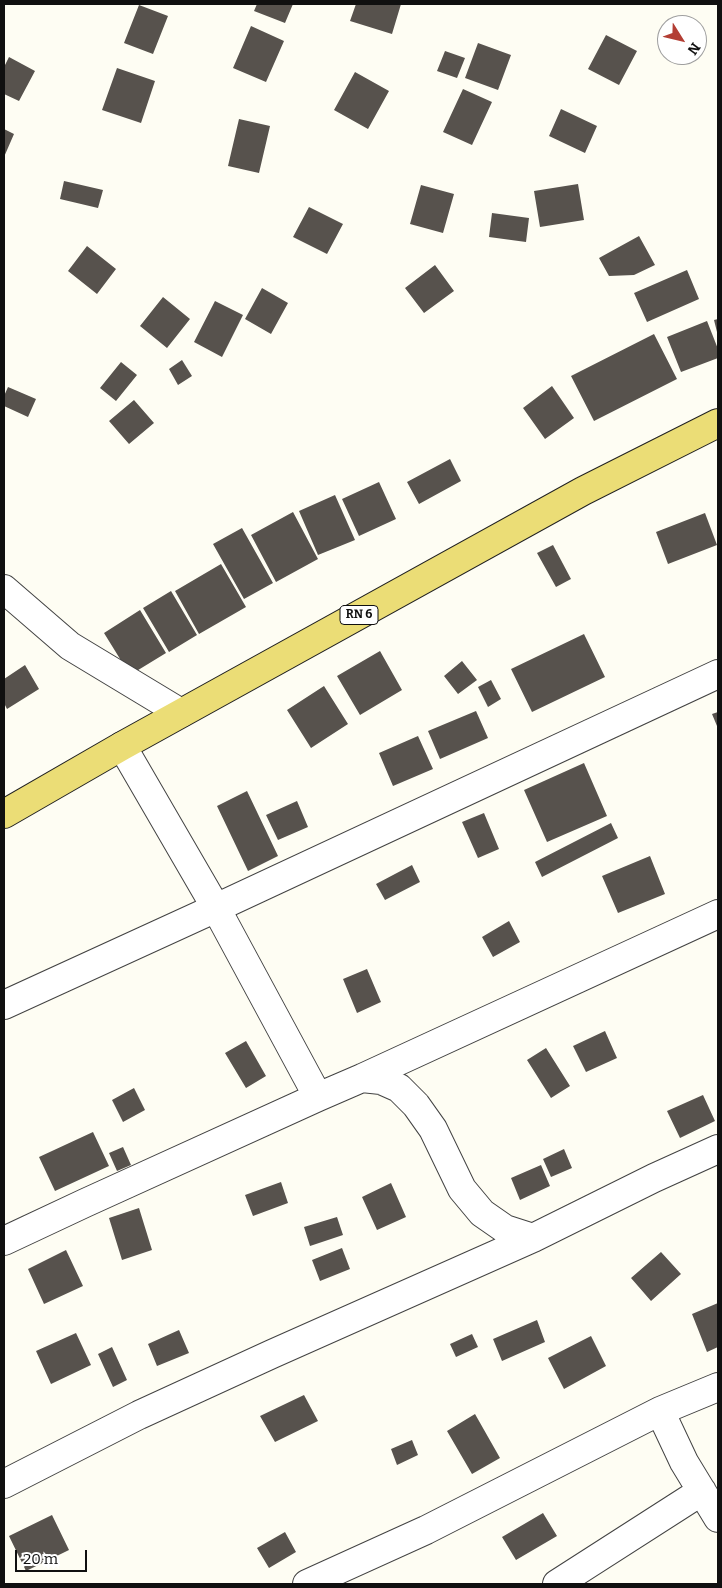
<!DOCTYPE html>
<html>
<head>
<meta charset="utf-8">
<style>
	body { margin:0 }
	#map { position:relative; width:722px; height:1588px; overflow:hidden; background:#fefdf3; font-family:Bitter,serif }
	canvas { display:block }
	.frame { position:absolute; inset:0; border:5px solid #101010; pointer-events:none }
	.north { position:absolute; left:657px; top:15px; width:50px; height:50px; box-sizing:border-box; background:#fff; border:1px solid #9f9f9f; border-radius:50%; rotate:126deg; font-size:14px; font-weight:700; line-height:20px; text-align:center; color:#101010 }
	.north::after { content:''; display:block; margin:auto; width:18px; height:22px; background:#b33e34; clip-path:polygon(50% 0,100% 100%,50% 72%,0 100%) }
	.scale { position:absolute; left:15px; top:1550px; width:72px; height:22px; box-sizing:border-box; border:2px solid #101010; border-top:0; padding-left:6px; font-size:15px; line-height:18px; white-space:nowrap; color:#101010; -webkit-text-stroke:4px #fff; paint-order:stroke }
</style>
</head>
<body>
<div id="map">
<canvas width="722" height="1588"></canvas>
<div class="frame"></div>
<div class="north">N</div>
<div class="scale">20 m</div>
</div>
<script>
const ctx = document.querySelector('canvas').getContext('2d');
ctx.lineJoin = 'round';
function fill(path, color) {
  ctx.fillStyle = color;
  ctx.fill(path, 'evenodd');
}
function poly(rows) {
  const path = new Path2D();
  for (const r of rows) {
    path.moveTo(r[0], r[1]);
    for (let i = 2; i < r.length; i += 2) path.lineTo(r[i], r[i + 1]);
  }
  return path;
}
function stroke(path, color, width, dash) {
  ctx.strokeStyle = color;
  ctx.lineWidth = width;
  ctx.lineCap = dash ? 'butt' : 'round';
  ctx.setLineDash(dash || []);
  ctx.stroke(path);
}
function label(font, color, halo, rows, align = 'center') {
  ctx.font = font + ' Bitter,serif';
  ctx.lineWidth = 5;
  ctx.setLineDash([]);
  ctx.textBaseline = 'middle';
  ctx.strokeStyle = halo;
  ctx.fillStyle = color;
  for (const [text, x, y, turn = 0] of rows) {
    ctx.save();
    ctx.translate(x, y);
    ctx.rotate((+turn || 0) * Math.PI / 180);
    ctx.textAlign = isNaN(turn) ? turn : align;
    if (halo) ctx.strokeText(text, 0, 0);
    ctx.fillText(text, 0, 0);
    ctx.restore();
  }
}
const building = poly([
	[257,4,293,4,285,23,254,11],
	[356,4,401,4,392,34,350,21],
	[139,5,168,16,153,54,124,43],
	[251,26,284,41,266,82,233,68],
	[606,35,637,51,619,85,588,69],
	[478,43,511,55,498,90,465,78],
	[445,51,465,58,457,78,437,71],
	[9,57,35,71,19,101,4,94,4,67],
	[117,68,155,81,141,123,102,110],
	[355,72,389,91,368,129,334,110],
	[463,89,492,102,472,145,443,132],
	[561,109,597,126,585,153,549,136],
	[239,119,270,126,259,173,228,166],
	[4,129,14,134,4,157],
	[64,181,103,190,98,208,60,199],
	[578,184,584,220,540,227,534,191],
	[421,185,454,194,443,233,410,224],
	[309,207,343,224,327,254,293,237],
	[492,213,529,218,526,242,489,237],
	[639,236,655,265,634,275,609,276,599,258],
	[87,246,116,269,97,294,68,271],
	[435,265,454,291,424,313,405,288],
	[687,270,699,299,647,322,634,293],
	[262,288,288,303,271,334,245,319],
	[163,297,190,319,167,348,140,326],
	[215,301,243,315,222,357,194,342],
	[718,319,718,336,714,320],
	[707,321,718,349,718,358,681,372,667,337],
	[654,334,677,379,594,421,571,376],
	[182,360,192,376,178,385,169,369],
	[121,362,137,375,116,401,100,388],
	[552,386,574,418,545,439,523,408],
	[8,387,36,399,28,417,4,406,4,396],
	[134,400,154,423,129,444,109,421],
	[450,459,461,481,419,504,407,482],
	[379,482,396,519,359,536,342,499],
	[335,495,355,540,318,555,299,511],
	[293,512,318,559,276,582,251,535],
	[705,513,717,545,668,564,656,532],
	[242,528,273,583,244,599,213,544],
	[553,545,571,579,556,587,537,553],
	[221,564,246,607,199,634,175,591],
	[171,591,197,635,169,652,143,608],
	[140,610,166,653,130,675,104,633],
	[584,634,605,677,532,712,511,669],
	[380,651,402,690,360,715,337,676],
	[462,661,477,680,458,694,444,676],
	[25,665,39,689,7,709,4,703,4,679],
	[491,680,501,699,488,707,478,687],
	[324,686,348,724,311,748,287,710],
	[476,711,488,738,440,759,428,731],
	[718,712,718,726,717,726,712,714],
	[418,736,433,769,393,786,379,753],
	[584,763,607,816,547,842,524,790],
	[247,791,278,856,248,871,217,806],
	[297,801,308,827,278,840,266,815],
	[484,813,499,849,478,858,462,822],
	[611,823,618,838,542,877,535,862],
	[650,856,665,894,618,913,602,876],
	[412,865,420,882,385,900,376,884],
	[509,921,520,942,493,957,482,937],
	[367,969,381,1002,357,1013,343,979],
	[605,1031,617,1058,586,1072,573,1046],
	[246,1041,266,1076,246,1088,225,1053],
	[546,1048,570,1086,551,1098,527,1060],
	[134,1088,145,1110,123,1122,112,1100],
	[703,1095,715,1121,680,1138,667,1111],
	[93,1132,109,1166,55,1191,39,1157],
	[123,1147,131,1165,117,1171,109,1153],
	[564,1149,572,1168,551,1177,543,1159],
	[541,1165,550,1186,520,1200,511,1178],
	[281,1182,288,1203,253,1216,245,1195],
	[391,1183,406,1217,377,1230,362,1197],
	[139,1208,152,1250,122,1260,109,1218],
	[337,1217,343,1235,310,1246,304,1227],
	[342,1248,350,1269,320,1281,312,1260],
	[66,1250,83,1286,44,1304,28,1269],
	[661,1252,681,1274,651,1301,631,1278],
	[718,1303,718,1347,707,1352,692,1314],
	[537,1320,545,1342,502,1361,493,1339],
	[179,1330,189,1353,157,1366,148,1344],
	[76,1333,91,1365,51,1384,36,1351],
	[472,1334,478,1347,456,1357,450,1344],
	[591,1336,606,1366,564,1389,548,1358],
	[112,1347,127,1380,113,1387,98,1354],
	[304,1395,318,1421,275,1442,260,1416],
	[475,1414,500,1458,472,1474,447,1431],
	[412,1440,418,1455,397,1465,391,1449],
	[543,1513,557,1536,516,1560,502,1537],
	[52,1515,69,1550,26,1571,9,1536],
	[285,1532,296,1552,269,1568,257,1548]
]);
const minor = poly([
	[4,589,70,646,181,713],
	[122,746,216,908,318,1097],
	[4,1005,216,908,718,674],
	[362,1078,381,1080,399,1088,416,1105,433,1129,462,1189,482,1213,505,1229,533,1238],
	[4,1241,85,1203,318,1097,362,1078,718,914],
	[660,1411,684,1462,718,1518],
	[4,1484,139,1415,272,1354,533,1238,654,1178,718,1149],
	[307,1584,426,1530,660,1411,718,1387],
	[557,1584,702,1491]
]);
const major = poly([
	[4,814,122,746,583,491,718,423]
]);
const shields = [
	[359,615,38]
];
const shieldNames = [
	["RN 6",359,615]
];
fill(building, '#57524d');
stroke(minor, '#434343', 30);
stroke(major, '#212121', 30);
stroke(minor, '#fff', 28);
stroke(major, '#ebdd76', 28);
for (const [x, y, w] of shields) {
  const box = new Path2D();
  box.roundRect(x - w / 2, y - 9.5, w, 19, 4);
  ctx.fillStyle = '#fff';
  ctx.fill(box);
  stroke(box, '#101010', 1);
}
label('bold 12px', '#101010', null, shieldNames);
</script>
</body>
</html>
